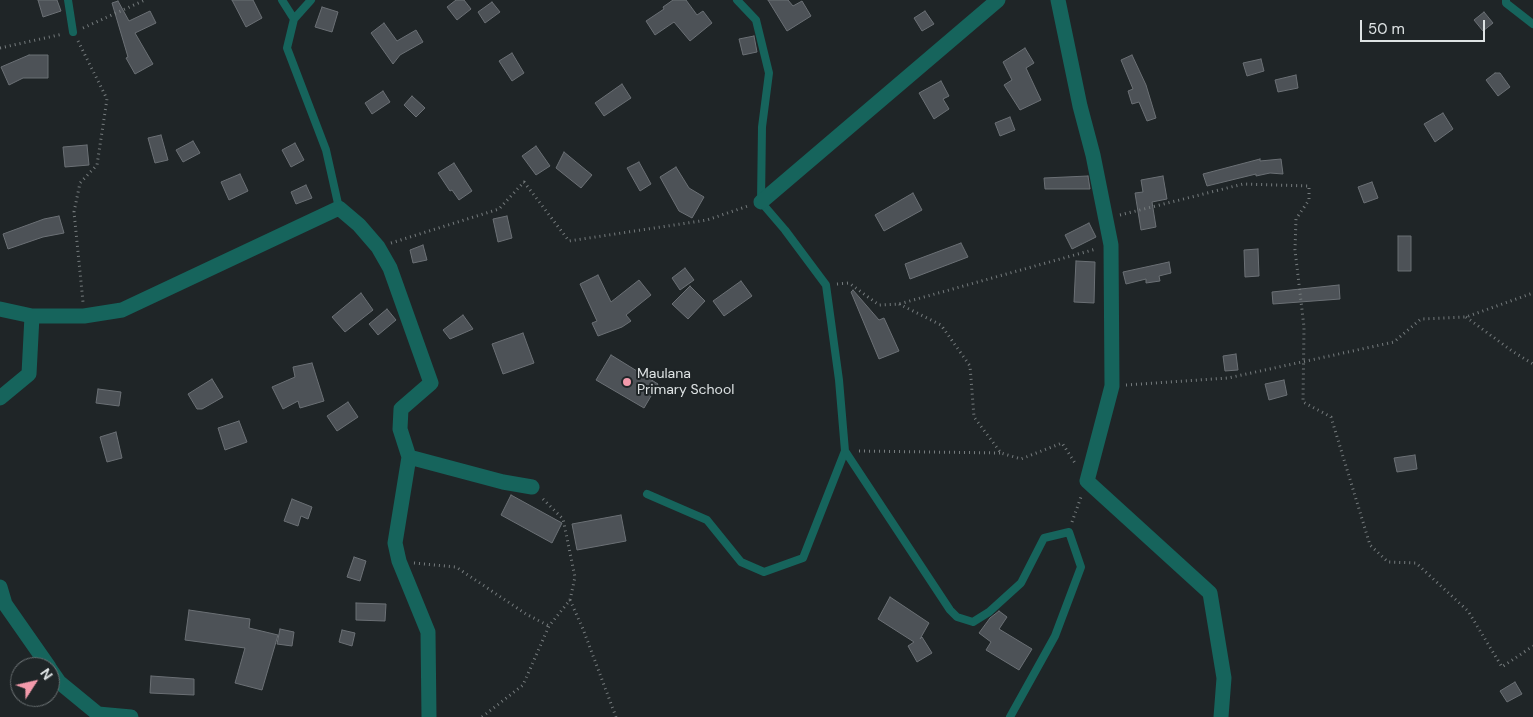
<!DOCTYPE html>
<html>
<head>
<meta charset="utf-8">
<style>
	body { margin:0 }
	#map { position:relative; width:1533px; height:717px; overflow:hidden; background:#1f2527; font-family:"DM Sans",sans-serif }
	canvas { display:block }
	.north { position:absolute; left:10px; top:657px; width:50px; height:50px; box-sizing:border-box; background:#1f2527; border:1px solid #6b7173; border-radius:50%; rotate:55deg; font-size:14px; font-weight:700; line-height:20px; text-align:center; color:#dee3e4 }
	.north::after { content:''; display:block; margin:auto; width:18px; height:22px; background:#f39aab; clip-path:polygon(50% 0,100% 100%,50% 72%,0 100%) }
	.scale { position:absolute; left:1360px; top:20px; width:125px; height:22px; box-sizing:border-box; border:2px solid #dee3e4; border-top:0; padding-left:6px; font-size:15px; line-height:18px; white-space:nowrap; color:#dee3e4; -webkit-text-stroke:4px #1f2527; paint-order:stroke }
</style>
</head>
<body>
<div id="map">
<canvas width="1533" height="717"></canvas>
<div class="north">N</div>
<div class="scale">50 m</div>
</div>
<script>
const ctx = document.querySelector('canvas').getContext('2d');
ctx.lineJoin = 'round';
function fill(path, color) {
  ctx.fillStyle = color;
  ctx.fill(path, 'evenodd');
}
function poly(rows) {
  const path = new Path2D();
  for (const r of rows) {
    path.moveTo(r[0], r[1]);
    for (let i = 2; i < r.length; i += 2) path.lineTo(r[i], r[i + 1]);
  }
  return path;
}
function stroke(path, color, width, dash) {
  ctx.strokeStyle = color;
  ctx.lineWidth = width;
  ctx.lineCap = dash ? 'butt' : 'round';
  ctx.setLineDash(dash || []);
  ctx.stroke(path);
}
function label(font, color, halo, rows, align = 'center') {
  ctx.font = font + ' "DM Sans",sans-serif';
  ctx.lineWidth = 4;
  ctx.setLineDash([]);
  ctx.textBaseline = 'middle';
  ctx.strokeStyle = halo;
  ctx.fillStyle = color;
  for (const [text, x, y, turn = 0] of rows) {
    ctx.save();
    ctx.translate(x, y);
    ctx.rotate((+turn || 0) * Math.PI / 180);
    ctx.textAlign = isNaN(turn) ? turn : align;
    if (halo) ctx.strokeText(text, 0, 0);
    ctx.fillText(text, 0, 0);
    ctx.restore();
  }
}
const building = poly([
	[38,0,57,0,61,11,43,17,38,0],
	[232,0,253,0,262,18,246,27,232,0],
	[456,0,464,0,471,9,457,20,447,7,456,0],
	[673,0,686,0,697,15,703,11,712,23,690,41,674,22,655,35,646,21,664,9,663,7,673,0],
	[768,0,788,0,793,6,802,1,811,16,787,31,768,0],
	[118,1,129,21,150,11,156,23,135,33,153,64,135,74,126,58,128,57,112,3,118,1],
	[492,2,500,12,485,23,478,12,492,2],
	[322,7,338,12,332,32,315,27,322,7],
	[925,11,934,24,922,31,914,18,925,11],
	[1484,12,1493,23,1483,31,1474,20,1484,12],
	[384,23,397,41,416,30,423,42,400,55,393,64,371,33,384,23],
	[754,36,757,52,743,55,739,39,754,36],
	[1025,48,1034,63,1026,68,1041,100,1020,110,1004,85,1012,80,1003,62,1025,48],
	[512,53,524,73,512,81,499,61,512,53],
	[29,55,48,55,48,78,23,78,9,85,1,67,29,55],
	[1132,55,1146,85,1156,118,1147,121,1139,102,1132,104,1128,91,1133,89,1121,60,1132,55],
	[1261,59,1264,71,1247,76,1243,63,1261,59],
	[1495,73,1500,73,1510,87,1498,96,1486,80,1495,73],
	[1296,75,1298,88,1278,92,1275,80,1296,75],
	[941,81,949,96,943,99,949,109,934,119,919,93,941,81],
	[622,84,631,98,604,116,595,103,622,84],
	[383,91,390,102,372,114,365,103,383,91],
	[412,96,425,108,416,117,404,105,412,96],
	[1443,113,1453,129,1435,142,1424,124,1443,113],
	[1010,117,1015,130,1000,136,995,123,1010,117],
	[161,135,168,160,155,163,148,138,161,135],
	[193,141,200,153,183,162,176,150,193,141],
	[295,143,304,160,291,167,282,150,295,143],
	[87,145,89,165,65,167,63,147,87,145],
	[536,146,550,166,536,175,522,156,536,146],
	[564,152,592,175,581,188,556,168,564,152],
	[1260,159,1260,161,1281,159,1283,174,1270,173,1256,176,1256,174,1207,186,1203,174,1260,159],
	[639,162,651,184,640,191,627,168,639,162],
	[454,163,472,191,459,200,452,190,450,191,438,173,454,163],
	[676,167,689,188,704,197,692,218,679,211,660,177,676,167],
	[240,174,248,191,229,200,221,182,240,174],
	[1088,176,1090,189,1045,189,1044,178,1088,176],
	[1163,176,1167,199,1152,202,1156,227,1141,230,1135,193,1143,192,1141,180,1163,176],
	[1372,182,1378,198,1364,203,1358,187,1372,182],
	[306,185,312,198,296,204,291,192,306,185],
	[913,193,922,210,884,231,875,215,913,193],
	[59,216,64,233,43,237,8,249,3,234,44,219,59,216],
	[507,216,512,238,498,242,493,219,507,216],
	[1089,223,1096,237,1072,249,1065,235,1089,223],
	[1398,236,1411,236,1411,271,1398,271,1398,236],
	[961,243,968,257,910,279,905,264,961,243],
	[423,245,427,260,413,263,410,250,423,245],
	[1258,249,1259,276,1245,277,1244,250,1258,249],
	[1076,261,1095,262,1094,303,1074,302,1076,261],
	[1169,262,1171,273,1159,276,1160,281,1146,283,1146,279,1126,284,1123,272,1169,262],
	[685,268,694,280,680,290,672,278,685,268],
	[598,275,611,302,639,280,651,295,626,315,631,321,622,327,598,336,592,323,597,321,580,284,598,275],
	[741,281,752,296,724,316,713,301,741,281],
	[1339,285,1340,299,1273,304,1272,292,1339,285],
	[690,286,705,301,688,319,672,304,690,286],
	[853,290,879,320,884,318,899,351,879,359,851,292,853,290],
	[361,293,373,310,345,332,332,317,361,293],
	[387,309,396,320,378,335,369,324,387,309],
	[463,315,473,329,450,339,443,330,463,315],
	[523,333,534,363,503,374,492,344,523,333],
	[1236,354,1238,370,1225,371,1223,356,1236,354],
	[611,355,658,384,644,408,596,380,611,355],
	[312,363,324,401,300,408,298,401,283,409,272,387,295,377,293,367,312,363],
	[212,379,223,397,202,409,197,409,188,394,212,379],
	[1284,380,1287,395,1269,400,1265,384,1284,380],
	[98,389,121,392,119,406,96,403,98,389],
	[348,402,358,417,337,431,327,416,348,402],
	[239,421,247,442,225,450,218,428,239,421],
	[116,432,122,458,107,462,100,437,116,432],
	[1415,455,1417,469,1397,472,1394,458,1415,455],
	[511,495,562,523,552,543,501,515,511,495],
	[292,499,312,507,308,519,301,516,298,526,284,521,292,499],
	[621,515,626,541,577,550,572,524,621,515],
	[354,557,366,561,360,581,347,577,354,557],
	[890,597,929,623,920,639,922,637,932,653,917,662,908,646,914,642,878,619,890,597],
	[356,603,386,604,385,621,356,620,356,603],
	[189,610,250,619,249,628,278,635,262,690,235,683,245,648,185,640,189,610],
	[999,611,1007,617,999,629,1032,649,1019,670,986,650,991,642,979,633,990,618,999,611],
	[280,629,294,632,292,646,277,644,280,629],
	[342,630,355,633,352,646,339,642,342,630],
	[151,676,194,679,194,695,150,693,151,676],
	[1515,682,1522,694,1507,702,1500,691,1515,682]
]);
const path = poly([
	[83,28,145,0],
	[78,41,107,99,97,165,80,183,74,212,83,302],
	[0,48,63,34],
	[1120,215,1243,184,1309,186,1309,200,1296,219,1295,250,1304,327,1303,402,1331,417,1370,545,1388,562,1416,563,1468,611,1502,667,1533,646],
	[391,243,499,209,524,182,569,241,707,220,748,206],
	[837,284,849,283,879,305,899,304,1096,249],
	[899,304,941,325,970,366,974,417,1001,453,1021,459,1062,443,1075,463],
	[1466,317,1512,351,1533,364],
	[1126,385,1228,378,1394,342,1421,319,1466,317,1533,293],
	[859,451,1001,453],
	[1072,522,1081,497],
	[414,563,456,567,526,614,549,626],
	[570,600,583,629,616,717],
	[482,717,523,685,549,626,570,600,575,577,563,519,541,497]
]);
const lane = poly([
	[68,0,73,32],
	[282,0,294,19,287,48,326,150,339,208],
	[737,0,756,20,769,73,762,127,761,202,785,230,826,285,839,380,845,451,950,610,957,617,973,622,989,612,1021,583,1044,538,1069,532,1081,567,1055,636,1010,717],
	[1506,0,1506,3,1533,24],
	[294,19,311,0],
	[647,494,707,520,741,562,764,572,803,558,845,451]
]);
const street = poly([
	[1058,0,1080,106,1093,155,1111,245,1112,386,1087,481,1210,593,1224,678,1221,717],
	[761,202,998,0],
	[0,309,32,316,84,316,122,310,339,208,359,225,378,247,390,268,431,383,401,409,400,429,409,457,395,543,399,561,428,632,429,717],
	[0,398,29,374,32,316],
	[409,457,503,482,532,487],
	[0,587,5,604,49,667],
	[50,669,59,682,98,714,131,717]
]);
const markers = [
	[627,382,5,"#f39aab"]
];
const poiNames = [
	["Maulana",637,374],
	["Primary School",637,390]
];
fill(building, '#4d5257');
stroke(building, '#6b7075', 1);
stroke(path, '#757b7d', 3, [1, 4]);
stroke(lane, '#16645c', 8);
stroke(street, '#16645c', 15);
for (const [x, y, r, color] of markers) {
  const dot = new Path2D();
  dot.arc(x, y, r, 0, 2 * Math.PI);
  ctx.fillStyle = color;
  ctx.fill(dot);
  stroke(dot, '#1f2527', 2);
}
label('14px', '#dee3e4', '#1f2527', poiNames, 'left');
</script>
</body>
</html>
